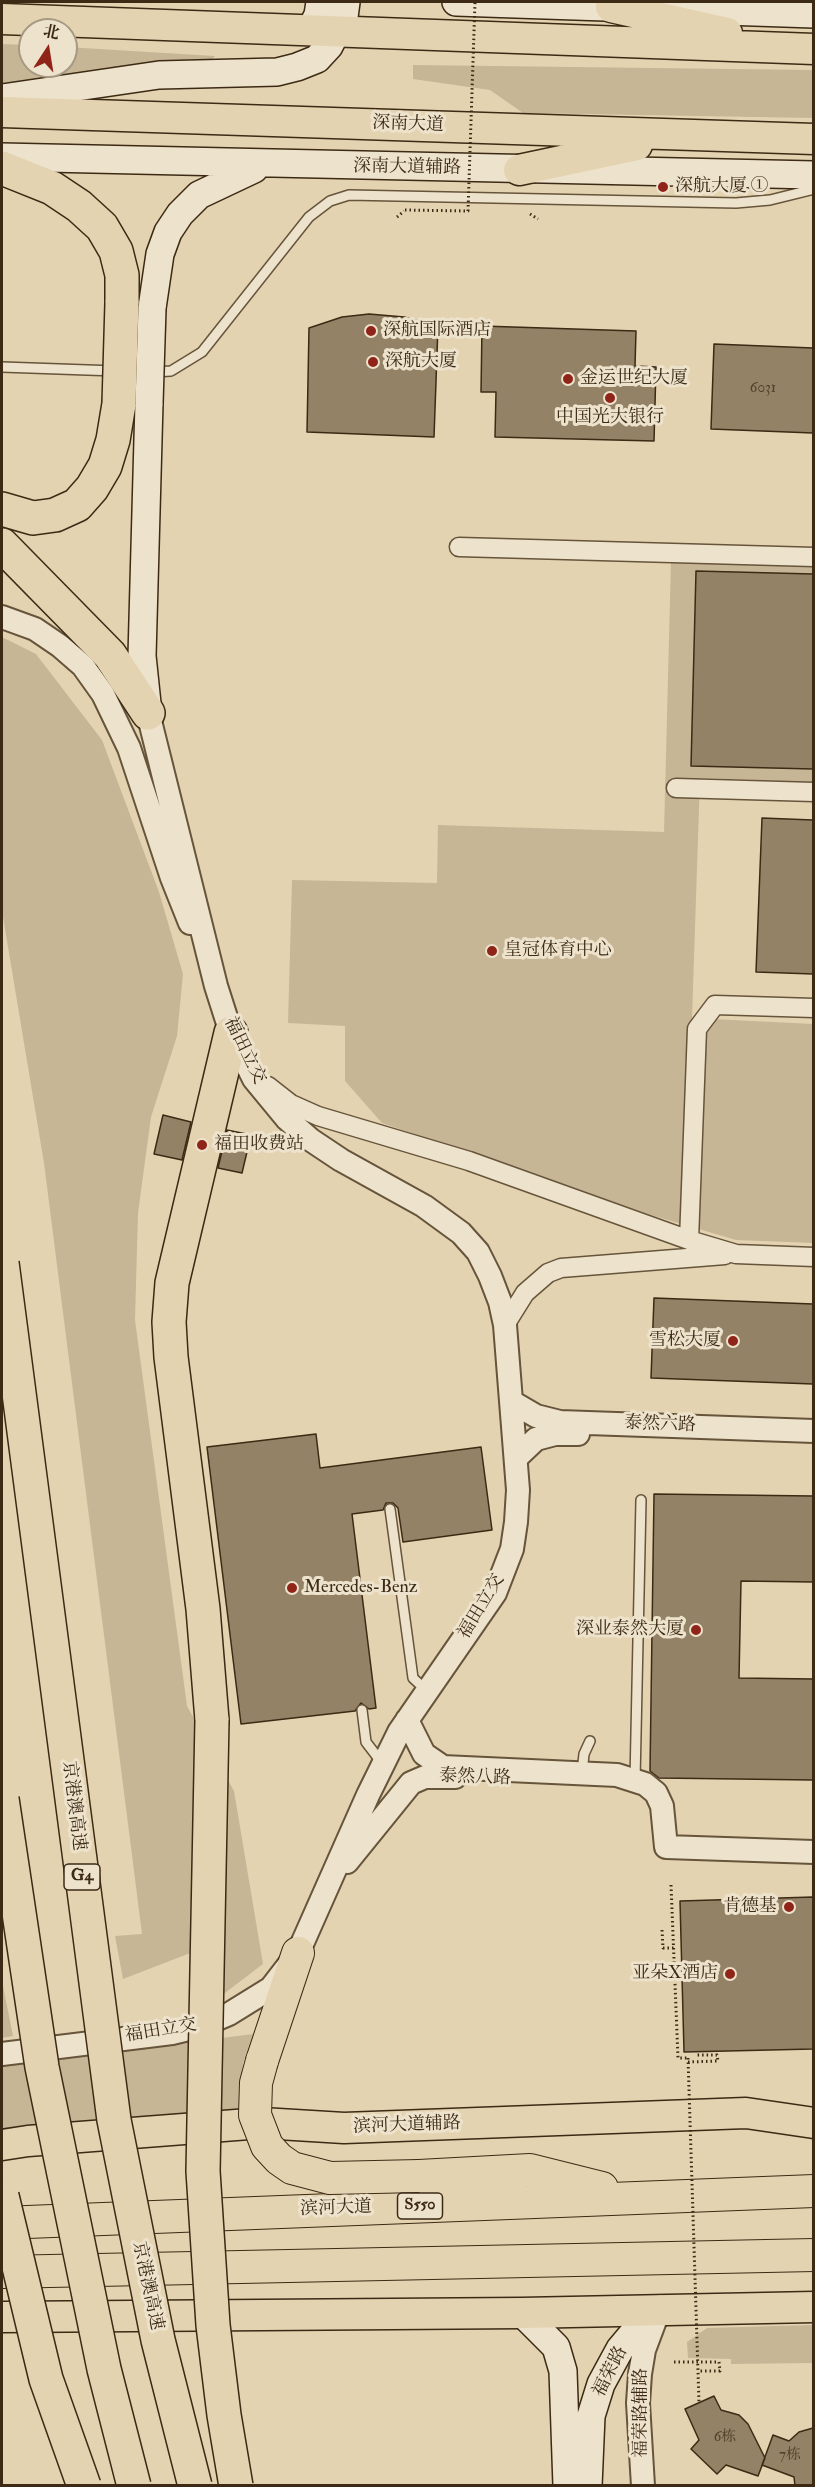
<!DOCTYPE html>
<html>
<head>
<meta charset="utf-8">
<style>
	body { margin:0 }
	#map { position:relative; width:815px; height:2487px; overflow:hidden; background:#e4d3b1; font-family:"IM FELL Double Pica","Noto Serif SC",serif }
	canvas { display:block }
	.frame { position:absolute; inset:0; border:3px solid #3c2a14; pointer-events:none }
	.north { position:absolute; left:18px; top:18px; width:60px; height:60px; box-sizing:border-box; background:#ede2cc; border:2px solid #a69882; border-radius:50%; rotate:12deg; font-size:16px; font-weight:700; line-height:24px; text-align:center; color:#3c2a14 }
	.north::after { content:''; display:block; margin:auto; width:21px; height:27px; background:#8f2418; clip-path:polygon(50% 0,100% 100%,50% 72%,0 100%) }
</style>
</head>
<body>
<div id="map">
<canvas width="815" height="2487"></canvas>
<div class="frame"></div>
<div class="north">北</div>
</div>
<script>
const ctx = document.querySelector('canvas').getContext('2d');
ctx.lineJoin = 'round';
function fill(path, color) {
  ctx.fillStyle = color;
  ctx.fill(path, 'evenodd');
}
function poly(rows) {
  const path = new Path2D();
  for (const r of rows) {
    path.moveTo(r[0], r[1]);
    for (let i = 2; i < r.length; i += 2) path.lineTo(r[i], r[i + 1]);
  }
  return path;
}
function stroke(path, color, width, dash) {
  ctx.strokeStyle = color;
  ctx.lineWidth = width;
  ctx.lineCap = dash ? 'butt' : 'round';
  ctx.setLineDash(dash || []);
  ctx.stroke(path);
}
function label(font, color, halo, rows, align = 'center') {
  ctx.font = font + ' "IM FELL Double Pica","Noto Serif SC",serif';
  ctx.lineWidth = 6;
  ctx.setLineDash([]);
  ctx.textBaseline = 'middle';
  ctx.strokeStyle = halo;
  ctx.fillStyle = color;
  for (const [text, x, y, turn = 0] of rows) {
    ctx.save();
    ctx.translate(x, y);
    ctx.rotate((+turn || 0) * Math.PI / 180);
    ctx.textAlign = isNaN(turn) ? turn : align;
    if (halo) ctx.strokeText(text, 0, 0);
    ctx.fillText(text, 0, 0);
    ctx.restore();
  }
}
const green = poly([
	[2,44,30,45,30,66,66,66,66,47,215,56,210,62,41,83,2,83],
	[413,65,813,70,813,118,523,113,490,90,413,79],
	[671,561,813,565,813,782,700,778,692,1018,813,1024,813,1243,736,1240,651,1215,382,1123,345,1081,345,1026,288,1023,292,880,437,883,438,825,664,832],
	[2,637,36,654,102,740,159,892,183,974,177,1036,151,1117,138,1213,135,1320,187,1706,234,1791,263,1964,221,1996,193,1952,123,1979,115,1936,142,1934,44,1163,2,911],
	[2,1981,13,2036,2,2038],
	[253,2034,243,2063,240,2101,242,2116,2,2135,2,2066],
	[813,2325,813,2363,731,2364,731,2359,688,2358,687,2342,707,2328]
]);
const building = poly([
	[369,314,404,317,438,326,434,437,307,432,309,328,342,317,369,314],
	[482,326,636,331,635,366,656,367,654,441,495,437,496,392,481,392,482,326],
	[714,344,813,348,813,433,711,429,714,344],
	[696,571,813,574,813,769,691,766,696,571],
	[762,818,813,820,813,974,756,972,762,818],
	[163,1115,191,1122,182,1160,154,1154,163,1115],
	[227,1130,251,1135,242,1173,218,1168,227,1130],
	[654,1298,813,1304,813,1384,651,1378,654,1298],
	[316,1434,320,1468,481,1447,492,1530,403,1542,398,1508,393,1503,386,1503,383,1510,352,1514,376,1708,369,1709,361,1703,355,1711,241,1724,207,1447,316,1434],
	[654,1494,813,1496,813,1582,741,1581,739,1678,813,1679,813,1780,659,1778,650,1771,654,1494],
	[813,1897,813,2049,684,2052,680,1901,813,1897],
	[714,2396,721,2410,739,2415,748,2424,765,2458,758,2476,726,2465,717,2474,691,2449,699,2440,685,2409,714,2396],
	[813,2428,813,2486,795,2486,794,2477,762,2465,773,2435,789,2441,799,2432,813,2428]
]);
const path = poly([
	[530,214,538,219],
	[397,217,404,211],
	[671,1885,678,2058,688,2058],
	[662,1930,663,1948,674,1948],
	[688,2062,718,2061,717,2055,695,2055],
	[674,2362,719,2362,720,2371,699,2371]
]);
const service = poly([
	[2,367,116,371],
	[154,372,171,371,202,352,309,217,330,201,349,195,736,203,770,200,814,189],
	[390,1509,413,1678,427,1691],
	[362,1710,366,1742,382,1763],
	[582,1773,584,1754,590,1741],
	[635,1780,641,1500]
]);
const minor = poly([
	[459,547,814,557],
	[676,788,814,792],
	[268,1086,291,1104,318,1116,469,1161,689,1240,736,1254,814,1257],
	[689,1240,697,1029,715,1005,814,1008],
	[505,1325,525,1293,548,1273,561,1268,725,1255]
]);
const tertiary = poly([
	[2,617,35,629,60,646,83,666,103,694,129,748,172,878,190,923],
	[512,1402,536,1416,560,1422,814,1431],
	[516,1458,536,1439,555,1434,578,1434],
	[407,1720,424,1754,443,1767,617,1775,645,1784,656,1793,662,1806,666,1847,814,1852],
	[347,1862,411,1783,425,1777,455,1777],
	[2,2054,172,2033,201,2026,229,2014,271,1988,298,1953,368,1795,399,1732,495,1593,512,1549,516,1522,518,1490,505,1325,500,1302,490,1276,478,1252,461,1233,424,1206,341,1160,311,1140,287,1119,254,1079,231,1033,216,986,148,713],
	[643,2486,638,2403,640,2374,644,2350,659,2310]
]);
const secondary = poly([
	[456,2,814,14],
	[310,31,318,15,320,2],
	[2,98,159,75,277,72,297,67,317,59,329,46,344,17,346,2],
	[2,157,814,175],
	[152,308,160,254,168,232,180,214,199,195,254,169],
	[148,713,142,656,149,403],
	[522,2313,556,2347,563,2371,567,2486],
	[588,2486,591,2416,601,2384,620,2349,636,2330,660,2309]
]);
const primary = poly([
	[611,7,727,33],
	[2,19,814,49],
	[2,112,814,139],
	[519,170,637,145],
	[2,2145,28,2141,262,2123,344,2128,746,2113,814,2123],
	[2,2317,522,2313,814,2307]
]);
const trunk = poly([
	[262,2061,298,1953],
	[419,2176,530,2170,602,2188],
	[2,2223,814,2191],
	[2,2272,814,2255]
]);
const motorway = poly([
	[2,168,52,188,79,206,102,227,116,251,122,275,122,303],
	[2,509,33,518,55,515,77,505,92,488,105,466,113,440,119,404],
	[2,545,110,655,148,713],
	[212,1720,203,1609,171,1357,169,1322,172,1283,231,1033]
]);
const pathBridge = poly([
	[405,210,468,211,475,2],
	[688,2058,699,2403]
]);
const secondaryBridge = poly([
	[149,403,152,308]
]);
const trunkBridge = poly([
	[262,2061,256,2083,255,2115,267,2146,279,2159,292,2168,330,2178,419,2176]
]);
const motorwayBridge = poly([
	[119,404,122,303],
	[2,1263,114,2120,158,2340,195,2486],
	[212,1720,203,2171,213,2325,224,2415,236,2486],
	[2,1799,42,2067,104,2369,134,2486],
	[2,2196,46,2379,84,2486]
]);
const markers = [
	[663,187,6,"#8f2418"],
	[371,331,6,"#8f2418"],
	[373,362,6,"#8f2418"],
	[568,379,6,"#8f2418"],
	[610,398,6,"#8f2418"],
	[492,951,6,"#8f2418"],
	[202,1145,6,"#8f2418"],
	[733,1341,6,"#8f2418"],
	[292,1588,6,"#8f2418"],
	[696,1630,6,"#8f2418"],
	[789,1907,6,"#8f2418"],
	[730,1974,6,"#8f2418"]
];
const numberNames = [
	["6031",763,389],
	["6栋",725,2438],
	["7栋",790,2456]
];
const shields = [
	[82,1877,36],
	[420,2206,45]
];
const shieldNames = [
	["G4",82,1877],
	["S550",420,2206]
];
const streetNames = [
	["深南大道",408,125,2],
	["深南大道辅路",407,168,1],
	["福田立交",244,1051,64],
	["泰然六路",660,1425,2],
	["福田立交",482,1607,-59],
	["泰然八路",475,1778,2],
	["京港澳高速",73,1806,83],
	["福田立交",161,2031,-9],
	["滨河大道辅路",407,2126,-2],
	["滨河大道",336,2209,-2],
	["京港澳高速",147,2286,78],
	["福荣路",611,2372,-63],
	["福荣路辅路",642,2413,-90]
];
const poiNames = [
	["深航大厦 ①",675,187],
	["深航国际酒店",383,331],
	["深航大厦",385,362],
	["金运世纪大厦",580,379],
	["中国光大银行",610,418,"center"],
	["皇冠体育中心",504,951],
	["福田收费站",214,1145],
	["雪松大厦",721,1341,"right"],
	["Mercedes-Benz",304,1588],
	["深业泰然大厦",684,1630,"right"],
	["肯德基",777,1907,"right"],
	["亚朵X酒店",718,1974,"right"]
];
fill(green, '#c7b696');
fill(building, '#938266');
stroke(building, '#3c2a14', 1.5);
stroke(service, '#66543b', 12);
stroke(minor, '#66543b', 21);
stroke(tertiary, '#66543b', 26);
stroke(secondary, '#3c2a14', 30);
stroke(primary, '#3c2a14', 33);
stroke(trunk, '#3c2a14', 34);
stroke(motorway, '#3c2a14', 36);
stroke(path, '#3c2a14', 3, [1.5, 3]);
stroke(service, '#ede2cc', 9);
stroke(minor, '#ede2cc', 18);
stroke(tertiary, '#ede2cc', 22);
stroke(secondary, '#ede2cc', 27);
stroke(primary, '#e4d3b1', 30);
stroke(trunk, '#e4d3b1', 32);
stroke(motorway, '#e4d3b1', 33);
stroke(secondaryBridge, '#3c2a14', 30, []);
stroke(trunkBridge, '#3c2a14', 34, []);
stroke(motorwayBridge, '#3c2a14', 36, []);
stroke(pathBridge, '#3c2a14', 3, [1.5, 3]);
stroke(secondaryBridge, '#ede2cc', 27);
stroke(trunkBridge, '#e4d3b1', 32);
stroke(motorwayBridge, '#e4d3b1', 33);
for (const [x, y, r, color] of markers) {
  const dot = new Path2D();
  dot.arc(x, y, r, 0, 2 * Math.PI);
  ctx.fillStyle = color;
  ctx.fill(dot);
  stroke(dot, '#ede2cc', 2);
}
label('15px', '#524028', null, numberNames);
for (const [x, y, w] of shields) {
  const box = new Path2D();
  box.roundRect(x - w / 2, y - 13, w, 26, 4.5);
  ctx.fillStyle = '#ede2cc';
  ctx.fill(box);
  stroke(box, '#3c2a14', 1.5);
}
label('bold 16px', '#3c2a14', null, shieldNames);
label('18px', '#3c2a14', '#ede2cc', streetNames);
label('18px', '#3c2a14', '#ede2cc', poiNames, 'left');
</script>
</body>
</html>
